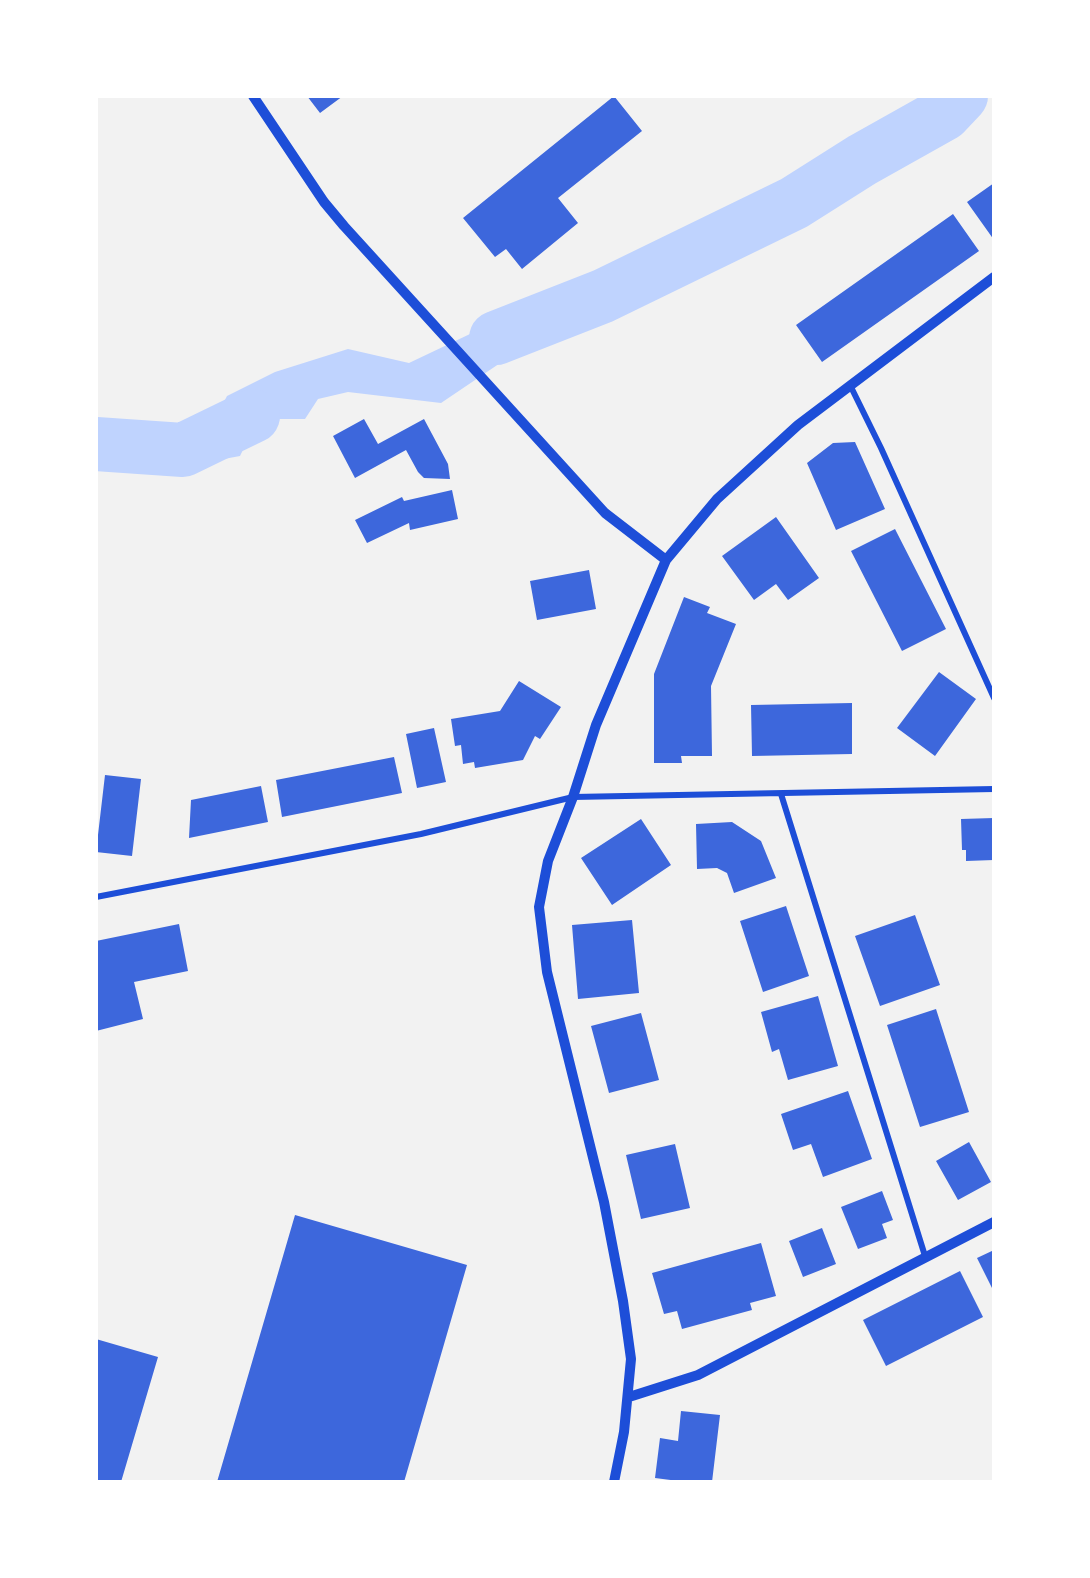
<!DOCTYPE html>
<html>
<head>
<meta charset="utf-8">
<style>
	body { margin:0 }
	#map { position:relative; width:1090px; height:1578px; overflow:hidden; background:#f2f2f2; font-family:"Roboto Serif",serif }
	canvas { display:block }
	.frame { position:absolute; inset:0; border:98px solid #fff; pointer-events:none }
</style>
</head>
<body>
<div id="map">
<canvas width="1090" height="1578"></canvas>
<div class="frame"></div>
</div>
<script>
const ctx = document.querySelector('canvas').getContext('2d');
ctx.lineJoin = 'round';
function fill(path, color) {
  ctx.fillStyle = color;
  ctx.fill(path, 'evenodd');
}
function poly(rows) {
  const path = new Path2D();
  for (const r of rows) {
    path.moveTo(r[0], r[1]);
    for (let i = 2; i < r.length; i += 2) path.lineTo(r[i], r[i + 1]);
  }
  return path;
}
function stroke(path, color, width, dash) {
  ctx.strokeStyle = color;
  ctx.lineWidth = width;
  ctx.lineCap = dash ? 'butt' : 'round';
  ctx.setLineDash(dash || []);
  ctx.stroke(path);
}
const water = poly([
	[552,295,572,321,518,351,441,403,348,392,318,399,305,419,258,419,240,456,197,464,185,442,219,425,216,417,227,396,275,372,348,349,409,363]
]);
const river = poly([
	[496,338,603,296,794,203,862,160,944,114,961,96],
	[96,444,183,450,253,416]
]);
const building = poly([
	[307,96,343,96,320,113],
	[614,96,642,131,558,198,578,223,522,269,506,249,495,257,463,218],
	[994,183,994,240,967,202],
	[953,214,979,251,822,362,796,325],
	[364,419,378,444,424,419,448,464,450,479,424,478,418,472,406,450,355,478,333,436],
	[855,442,885,509,836,530,807,463,833,443],
	[452,490,458,519,410,530,409,523,367,543,355,520,402,497,404,501],
	[776,517,819,578,788,600,776,584,754,600,722,556],
	[895,529,946,629,902,651,851,551],
	[589,570,596,609,537,620,530,581],
	[684,597,710,607,707,613,736,624,711,686,712,756,681,756,682,763,654,763,654,674],
	[939,672,976,699,935,756,897,728],
	[519,681,561,707,540,739,535,736,523,760,475,768,474,762,463,764,461,745,455,746,451,719,500,711],
	[852,703,852,754,752,756,751,705],
	[434,728,446,782,417,788,406,734],
	[394,757,402,793,282,817,276,780],
	[105,775,141,779,132,856,96,852],
	[261,786,268,822,189,838,191,800],
	[994,818,994,860,966,861,966,850,962,850,961,819],
	[641,819,671,865,612,905,581,858],
	[732,822,761,841,776,878,734,893,727,873,717,868,697,869,696,824],
	[786,906,809,976,763,992,740,921],
	[915,915,940,985,880,1006,855,936],
	[632,920,639,993,578,999,572,925],
	[179,924,188,971,134,982,143,1019,96,1031,96,941],
	[818,996,838,1066,788,1080,779,1049,772,1052,761,1012],
	[936,1009,969,1112,920,1127,887,1025],
	[641,1013,659,1080,609,1093,591,1026],
	[848,1091,872,1159,823,1177,811,1144,793,1150,781,1114],
	[969,1142,991,1182,958,1200,936,1161],
	[675,1144,690,1208,641,1219,626,1155],
	[882,1191,893,1220,882,1224,887,1238,858,1249,841,1207],
	[295,1215,467,1265,404,1482,217,1482],
	[822,1228,836,1264,803,1277,789,1241],
	[761,1243,776,1296,750,1303,752,1310,682,1329,677,1311,664,1314,652,1273],
	[994,1250,994,1292,977,1258],
	[960,1271,983,1317,886,1366,863,1320],
	[96,1339,158,1357,121,1482,96,1482],
	[681,1411,720,1415,712,1482,686,1482,655,1478,660,1438,678,1441]
]);
const minor = poly([
	[851,387,881,448,994,698],
	[781,794,925,1256],
	[96,897,421,834,573,797,994,789]
]);
const tertiary = poly([
	[253,96,324,202,344,226,605,513,666,560],
	[629,1397,698,1375,994,1222],
	[614,1482,624,1432,631,1359,623,1301,604,1202,547,972,539,907,548,861,573,797,596,725,666,560,717,499,798,425,994,277]
]);
fill(water, '#bfd3fe');
stroke(river, '#bfd3fe', 54);
fill(building, '#3d67dc');
stroke(minor, '#1d4ed8', 6);
stroke(tertiary, '#1d4ed8', 10);
</script>
</body>
</html>
